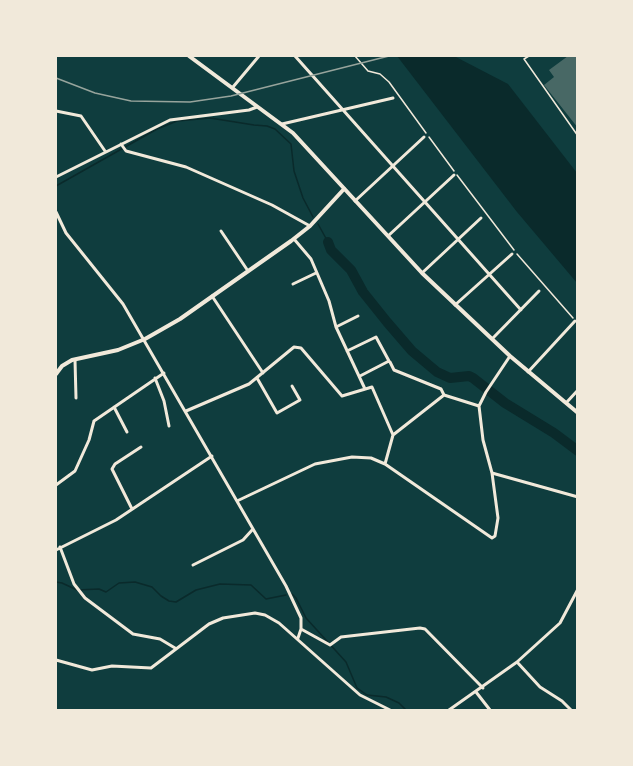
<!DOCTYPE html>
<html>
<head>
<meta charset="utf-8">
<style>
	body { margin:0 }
	#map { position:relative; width:633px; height:766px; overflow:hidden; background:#0f3d3e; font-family:"Golos Text",sans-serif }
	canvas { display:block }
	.frame { position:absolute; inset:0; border:57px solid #f1e9da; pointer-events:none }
</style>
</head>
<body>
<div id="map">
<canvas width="633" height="766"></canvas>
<div class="frame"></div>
</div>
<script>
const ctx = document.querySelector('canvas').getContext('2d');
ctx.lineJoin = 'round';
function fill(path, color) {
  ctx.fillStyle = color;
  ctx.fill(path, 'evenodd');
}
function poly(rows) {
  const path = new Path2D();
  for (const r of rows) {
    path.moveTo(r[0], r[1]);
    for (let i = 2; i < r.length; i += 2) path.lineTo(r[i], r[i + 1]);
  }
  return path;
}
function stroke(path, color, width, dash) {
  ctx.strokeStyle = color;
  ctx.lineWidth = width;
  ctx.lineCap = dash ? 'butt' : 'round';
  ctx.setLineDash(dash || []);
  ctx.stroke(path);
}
const water = poly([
	[397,56,454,56,508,84,577,173,577,283,517,212]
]);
const stream = poly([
	[56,186,157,129,177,121,210,118,254,125,267,126,275,129,291,144,294,171,303,198,313,217],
	[318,224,328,242],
	[56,582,62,583,77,590,99,589,106,592,119,583,135,582,152,587,161,596,169,601,176,602,196,590,220,584,251,585,266,599,286,595],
	[292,594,296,598,306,618,346,662,357,688,367,695,386,697,399,703,406,710]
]);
const river = poly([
	[328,242,331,250,351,270,363,292,387,322,412,351,437,372,450,378,469,376,473,378,505,403,554,433,578,451]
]);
const building = poly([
	[568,56,578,56,578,128,544,85,554,77,549,70]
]);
const path = poly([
	[355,56,368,71,380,74,389,82,426,133],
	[529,56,524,59,578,136],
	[429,137,454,171],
	[457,175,514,250],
	[517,254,573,318]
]);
const minor = poly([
	[295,56,521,310],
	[233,87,259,56],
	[56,111,81,116,105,151],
	[282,124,393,98],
	[121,144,126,151,186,167,272,205,310,226],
	[56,177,170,120,249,110,257,107],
	[355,201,424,137],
	[56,212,66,233,123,304,286,586,301,618,301,629,298,638],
	[221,231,248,271],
	[388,236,454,175],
	[294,239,311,259,329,301,336,327,365,389],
	[422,273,481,218],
	[293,284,316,273],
	[212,296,263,373],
	[455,305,512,254],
	[336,327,358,316],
	[492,339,539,291],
	[347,351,376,337,389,361,360,376],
	[75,360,76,398],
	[390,362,394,370,441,389,444,395],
	[528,372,575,321],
	[155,378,164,401,169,426],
	[257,378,277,413,300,400,292,386],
	[566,403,578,390],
	[114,407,127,432],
	[186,411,249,384,294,347,301,348,342,396,372,387,393,435],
	[385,464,393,435,444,395,479,406],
	[492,473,578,497],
	[56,485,75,471,89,440,94,421,164,373],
	[237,501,315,464,352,457,371,458,385,464,492,538,495,536,498,518,492,473,483,440,479,406,486,392,510,356],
	[132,509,112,469,115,464,141,447],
	[60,547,74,584,85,598,133,634,160,639,175,648],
	[56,550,116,520,212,456],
	[193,565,243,540,253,529],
	[301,629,330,645,341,637,420,628,425,629,483,688],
	[56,660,92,670,112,666,151,668,209,624,223,618,255,613,265,615,279,623,360,695,390,710],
	[517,662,540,687,562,701,571,710],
	[476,692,490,710],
	[449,710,517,662,560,623,578,589]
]);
const tertiary = poly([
	[56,374,62,366,72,360,118,350,145,339,180,319,291,241,310,226,344,189]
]);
const secondary = poly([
	[189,56,293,133,422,273,510,356,578,413]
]);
const rail = poly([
	[56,78,95,93,131,101,190,102,231,96,389,56]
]);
fill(water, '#0a2a2b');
stroke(stream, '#0a2a2b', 1.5);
stroke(river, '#0a2a2b', 10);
fill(building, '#486865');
stroke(path, '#f1e9da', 1.5);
stroke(minor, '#f1e9da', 3);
stroke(tertiary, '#f1e9da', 4);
stroke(secondary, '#f1e9da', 4);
stroke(rail, '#97a49c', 1.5);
</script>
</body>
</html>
